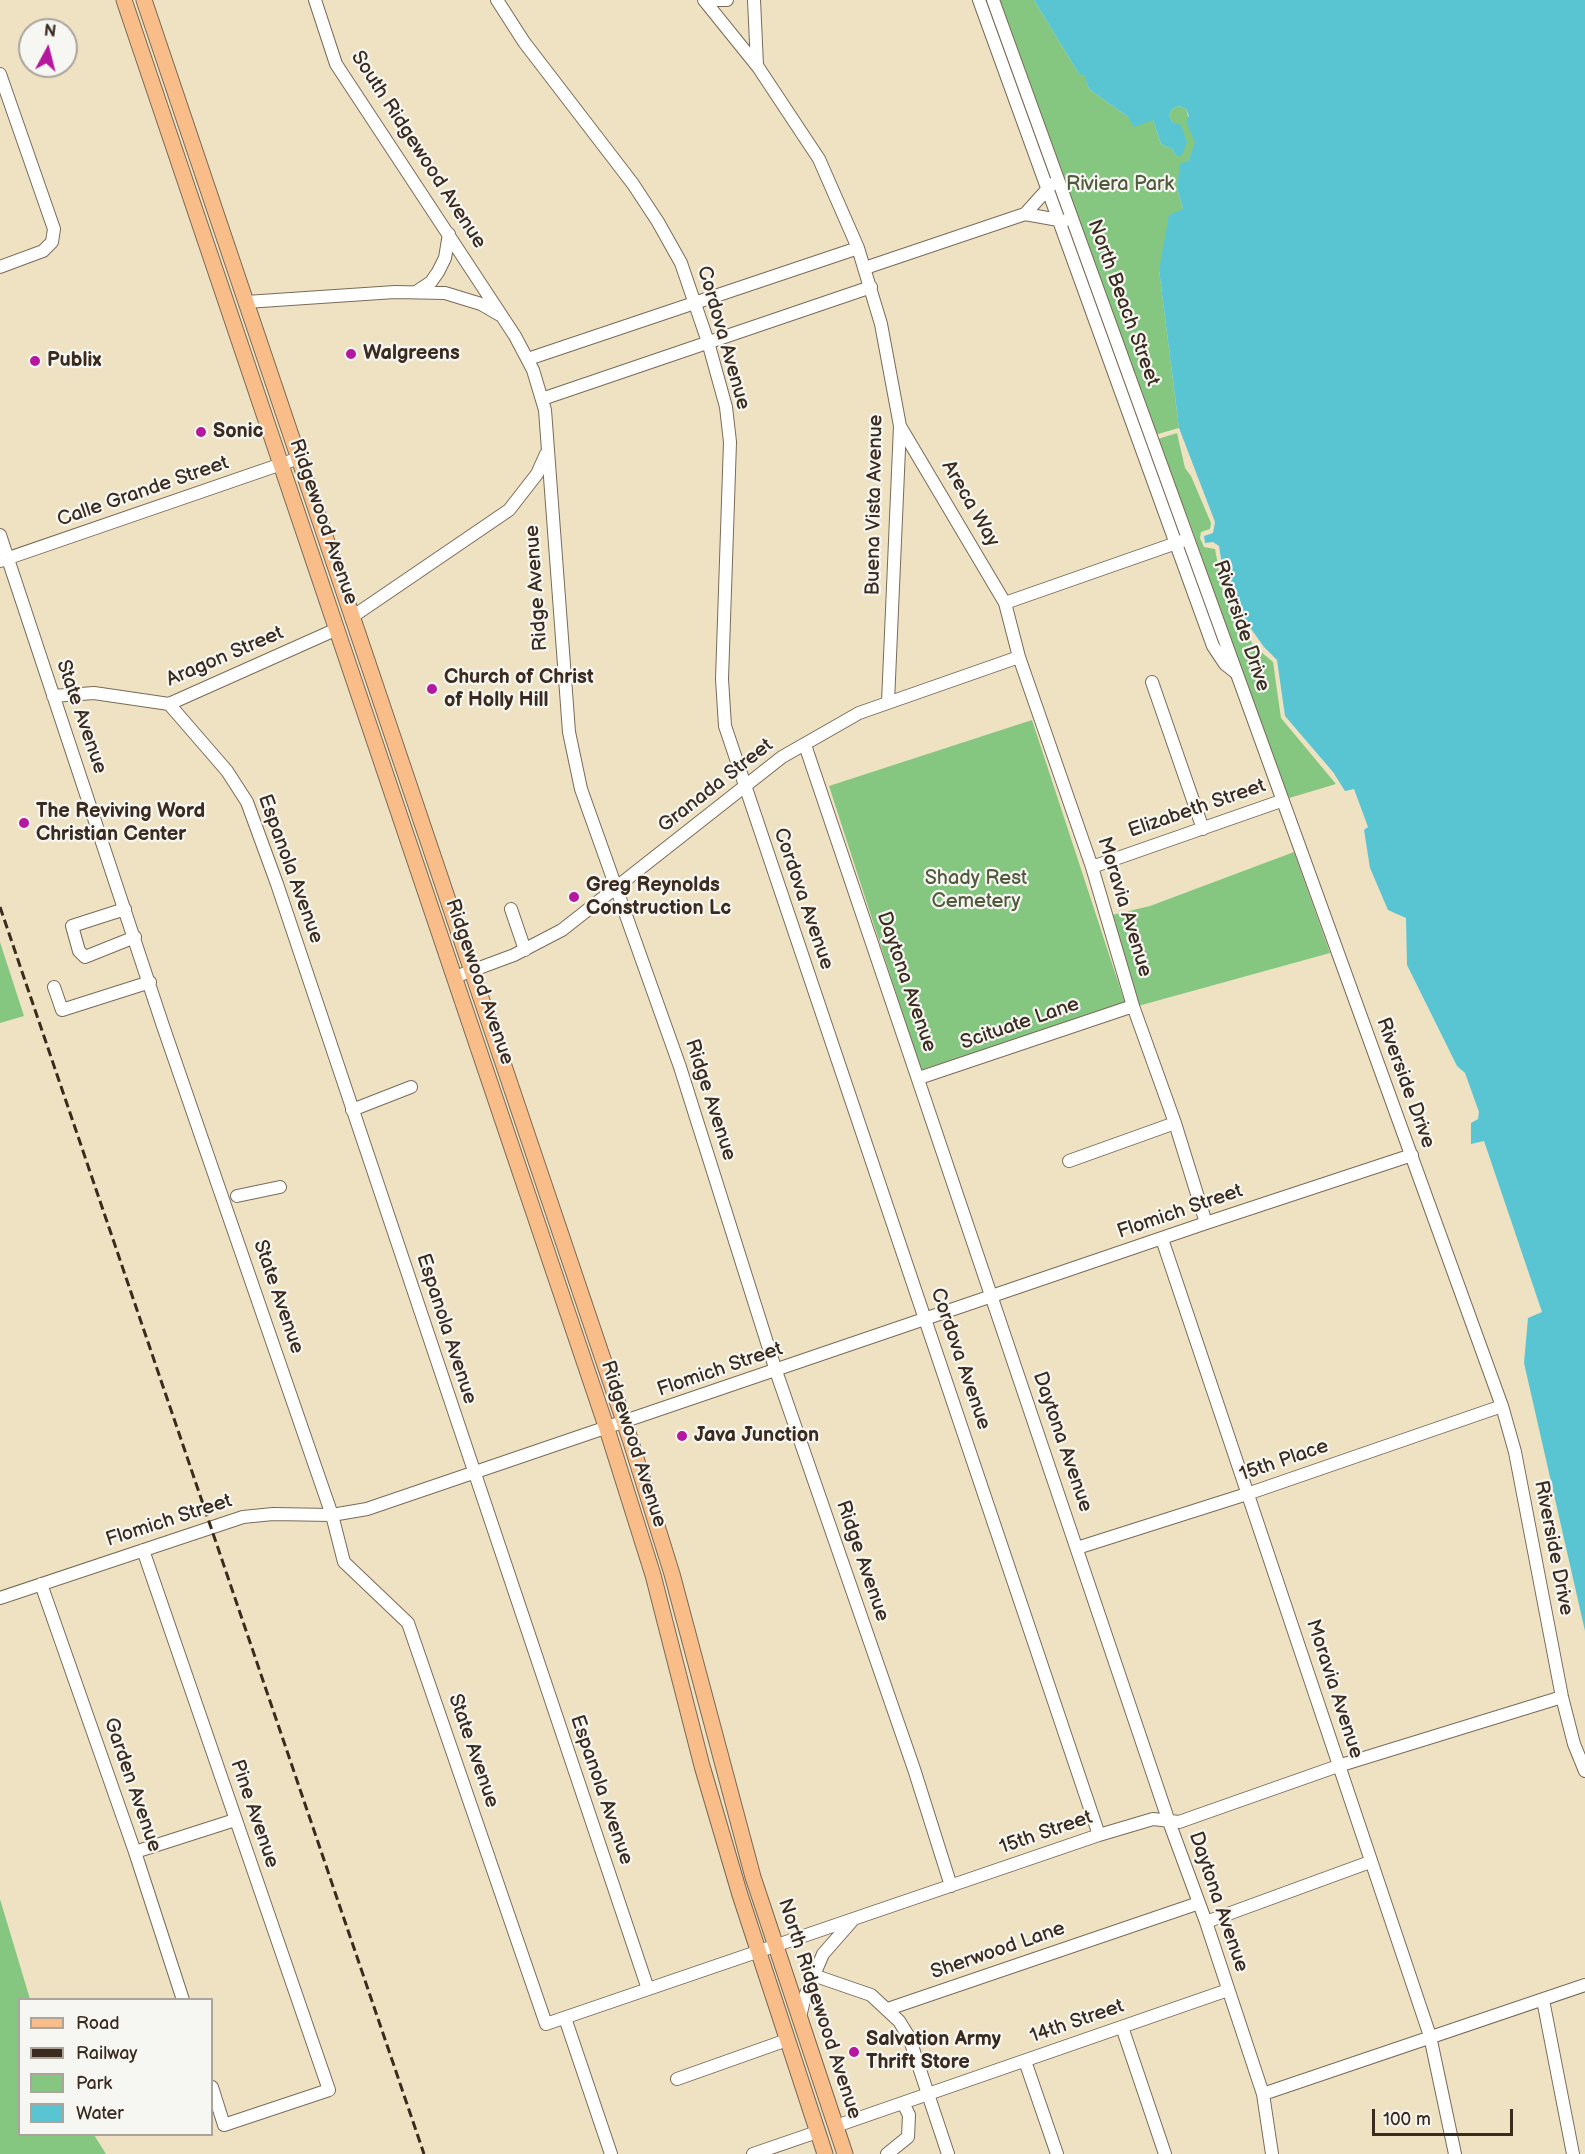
<!DOCTYPE html>
<html>
<head>
<meta charset="utf-8">
<style>
	body { margin:0 }
	#map { position:relative; width:1585px; height:2154px; overflow:hidden; background:#eee2c3; font-family:"Balsamiq Sans",sans-serif }
	canvas { display:block }
	.legend { position:absolute; left:18px; top:1998px; width:195px; height:138px; box-sizing:border-box; background:#f6f6f2; border:2px solid #aba49d; margin:0; padding:8px 10px; list-style:none; font-size:18px; color:#3b2a1e }
	.legend li { display:flex; align-items:center; gap:12px; height:30px }
	.legend b { width:30px; border:2px solid #aba49d }
	.north { position:absolute; left:18px; top:18px; width:60px; height:60px; box-sizing:border-box; background:#f6f6f2; border:2px solid #aba49d; border-radius:50%; rotate:7deg; font-size:16px; font-weight:700; line-height:24px; text-align:center; color:#3b2a1e }
	.north::after { content:''; display:block; margin:auto; width:21px; height:27px; background:#b5179e; clip-path:polygon(50% 0,100% 100%,50% 72%,0 100%) }
	.scale { position:absolute; left:1372px; top:2109px; width:141px; height:27px; box-sizing:border-box; border:3px solid #3b2a1e; border-top:0; padding-left:8px; font-size:18px; line-height:21px; white-space:nowrap; color:#3b2a1e; -webkit-text-stroke:4px #f6f6f2; paint-order:stroke }
</style>
</head>
<body>
<div id="map">
<canvas width="1585" height="2154"></canvas>
<ul class="legend">
<li><b style="height:8px;background:#f8bd88"></b>Road</li>
<li><b style="height:8px;background:#3b2a1e"></b>Railway</li>
<li><b style="height:16px;background:#85c780"></b>Park</li>
<li><b style="height:16px;background:#59c5d3"></b>Water</li>
</ul>
<div class="north">N</div>
<div class="scale">100 m</div>
</div>
<script>
const ctx = document.querySelector('canvas').getContext('2d');
ctx.lineJoin = 'round';
function fill(path, color) {
  ctx.fillStyle = color;
  ctx.fill(path, 'evenodd');
}
function poly(rows) {
  const path = new Path2D();
  for (const r of rows) {
    path.moveTo(r[0], r[1]);
    for (let i = 2; i < r.length; i += 2) path.lineTo(r[i], r[i + 1]);
  }
  return path;
}
function stroke(path, color, width, dash) {
  ctx.strokeStyle = color;
  ctx.lineWidth = width;
  ctx.lineCap = dash ? 'butt' : 'round';
  ctx.setLineDash(dash || []);
  ctx.stroke(path);
}
function label(font, color, halo, rows, align = 'center') {
  ctx.font = font + ' "Balsamiq Sans",sans-serif';
  ctx.lineWidth = 4.5;
  ctx.setLineDash([]);
  ctx.textBaseline = 'middle';
  ctx.strokeStyle = halo;
  ctx.fillStyle = color;
  for (const [text, x, y, turn = 0] of rows) {
    ctx.save();
    ctx.translate(x, y);
    ctx.rotate((+turn || 0) * Math.PI / 180);
    ctx.textAlign = isNaN(turn) ? turn : align;
    if (halo) ctx.strokeText(text, 0, 0);
    ctx.fillText(text, 0, 0);
    ctx.restore();
  }
}
const green = poly([
	[993,0,1034,0,1079,74,1084,74,1089,89,1128,117,1153,120,1161,144,1172,149,1177,157,1178,125,1172,122,1169,115,1172,109,1179,106,1186,109,1196,143,1188,161,1181,169,1177,188,1183,209,1159,270,1179,428,1151,436],
	[1177,433,1185,468,1191,476,1211,523,1210,529,1201,532,1200,538,1204,547,1215,549,1224,598,1254,646,1273,662,1281,718,1336,784,1286,799,1193,532,1158,439],
	[1032,720,1125,1003,921,1070,829,786],
	[1294,852,1330,953,1138,1006,1112,915,1150,906],
	[0,942,24,1016,0,1023],
	[0,1899,30,1999,20,2000,20,2134,94,2135,106,2154,0,2154]
]);
const water = poly([
	[1034,0,1585,0,1585,1631,1524,1363,1528,1318,1542,1312,1484,1141,1471,1144,1471,1123,1478,1119,1479,1112,1465,1073,1457,1066,1407,965,1406,918,1388,910,1370,868,1364,830,1368,827,1354,789,1345,791,1333,772,1285,716,1277,660,1264,647,1227,595,1219,546,1213,542,1205,543,1204,536,1213,533,1215,522,1179,428,1159,270,1169,215,1183,209,1177,188,1180,164,1188,161,1195,143,1186,121,1189,116,1186,109,1179,106,1172,109,1169,115,1172,122,1181,125,1187,142,1182,155,1177,157,1172,149,1161,144,1153,120,1134,127,1128,117,1089,89,1084,75,1079,74]
]);
const minor = poly([
	[315,0,336,64,515,336,533,370,545,410,569,732,581,789,680,1067,776,1371,914,1769,951,1886],
	[497,0,524,42,633,184,658,222,681,263,708,342,726,407,730,442,722,679,725,726,1099,1835],
	[704,0,758,67,819,159,858,248,881,324,900,426,888,702],
	[708,0,727,0],
	[754,0,757,65],
	[979,0,1213,646,1225,664,1235,672],
	[993,0,1502,1406,1515,1452,1562,1697,1574,1744,1585,1771],
	[0,74,54,229,52,242,43,251,0,267],
	[1025,214,1052,184],
	[865,268,1025,214,1064,221],
	[416,292,431,282,438,272,445,258,449,234],
	[246,302,395,292,445,293,481,304,500,315],
	[528,359,858,248],
	[542,399,871,287],
	[900,426,1005,603,1019,657,1092,867,1133,1006,1175,1123,1206,1223],
	[0,535,163,1026,332,1515,344,1562,408,1623,546,2024,1099,1835,1153,1819,1179,1822,1338,1766,1562,1697],
	[0,561,299,458],
	[1005,603,1185,540],
	[352,617,509,510,537,474,546,454],
	[1152,682,1203,829],
	[53,696,94,693,169,704,337,629],
	[169,704,227,771,247,802,277,884,648,1989],
	[805,745,1168,1819,1206,1922,1263,2094,1272,2154],
	[1092,867,1281,801],
	[125,909,72,926,79,951,85,957,135,937],
	[511,909,525,950],
	[455,977,514,955,562,930,782,757,859,713,1019,657],
	[54,987,62,1010,150,982],
	[919,1078,1133,1006],
	[352,1110,411,1087],
	[1069,1161,1175,1123],
	[237,1196,280,1187],
	[1162,1239,1430,2036,1455,2154],
	[1077,1548,1250,1493,1502,1406],
	[143,1550,329,2090,224,2125,212,2087],
	[41,1584,135,1852,183,2000],
	[0,1598,243,1517,273,1514,332,1515,367,1509,1206,1223,1412,1155],
	[135,1852,235,1820],
	[1206,1922,1370,1862],
	[813,1975,871,1995,899,2021,909,2037,948,2154],
	[1543,2000,1573,2154],
	[888,2009,1199,1903],
	[800,2017,805,1996,823,1954,852,1921],
	[565,2018,611,2154],
	[1122,2027,1165,2154],
	[1025,2061,1057,2154],
	[677,2079,787,2040],
	[1263,2094,1585,1985],
	[836,2126,1228,1990],
	[753,2154,817,2132],
	[887,2154,908,2137,909,2115,903,2103]
]);
const major = poly([
	[124,0,607,1429,653,1575,702,1766,740,1895,825,2154],
	[144,0,630,1439,672,1574,753,1877,845,2154]
]);
const rail = poly([
	[0,907,424,2154]
]);
const markers = [
	[351,354,6,"#b5179e"],
	[35,361,6,"#b5179e"],
	[201,432,6,"#b5179e"],
	[432,689,6,"#b5179e"],
	[24,823,6,"#b5179e"],
	[574,897,6,"#b5179e"],
	[682,1436,6,"#b5179e"],
	[854,2052,6,"#b5179e"]
];
const streetNames = [
	["South Ridgewood Avenue",418,150,57],
	["North Beach Street",1123,303,70],
	["Cordova Avenue",723,338,74],
	["Calle Grande Street",143,492,-19],
	["Areca Way",970,504,60],
	["Buena Vista Avenue",875,505,-89],
	["Ridgewood Avenue",323,522,71],
	["Ridge Avenue",537,588,-94],
	["Riverside Drive",1241,626,71],
	["Aragon Street",225,657,-23],
	["State Avenue",81,717,71],
	["Granada Street",716,786,-38],
	["Elizabeth Street",1197,809,-19],
	["Espanola Avenue",290,869,70],
	["Cordova Avenue",803,899,71],
	["Moravia Avenue",1124,907,73],
	["Ridgewood Avenue",479,982,71],
	["Daytona Avenue",906,982,71],
	["Scituate Lane",1020,1024,-19],
	["Riverside Drive",1405,1083,70],
	["Ridge Avenue",710,1100,72],
	["Flomich Street",1180,1212,-19],
	["State Avenue",278,1297,71],
	["Espanola Avenue",446,1329,72],
	["Cordova Avenue",960,1359,71],
	["Flomich Street",720,1370,-19],
	["Daytona Avenue",1062,1442,71],
	["Ridgewood Avenue",633,1444,72],
	["15th Place",1284,1461,-19],
	["Flomich Street",169,1521,-18],
	["Riverside Drive",1553,1548,79],
	["Ridge Avenue",862,1561,71],
	["Moravia Avenue",1334,1689,72],
	["State Avenue",473,1751,71],
	["Garden Avenue",132,1785,71],
	["Espanola Avenue",601,1790,71],
	["Pine Avenue",254,1814,71],
	["15th Street",1046,1833,-19],
	["Daytona Avenue",1218,1902,71],
	["Sherwood Lane",998,1951,-19],
	["North Ridgewood Avenue",819,2009,72],
	["14th Street",1077,2022,-19]
];
const parkNames = [
	["Riviera Park",1120,185],
	["Shady Rest",976,879],
	["Cemetery",976,902]
];
const poiNames = [
	["Walgreens",363,354],
	["Publix",47,361],
	["Sonic",213,432],
	["Church of Christ",444,678],
	["of Holly Hill",444,701],
	["The Reviving Word",36,812],
	["Christian Center",36,835],
	["Greg Reynolds",586,886],
	["Construction Lc",586,909],
	["Java Junction",694,1436],
	["Salvation Army",866,2040],
	["Thrift Store",866,2063]
];
fill(green, '#85c780');
fill(water, '#59c5d3');
stroke(minor, '#7a6a58', 14);
stroke(major, '#7a6a58', 17);
stroke(minor, '#fff', 12);
stroke(major, '#f8bd88', 15);
stroke(rail, '#3b2a1e', 3, [9, 4.5]);
for (const [x, y, r, color] of markers) {
  const dot = new Path2D();
  dot.arc(x, y, r, 0, 2 * Math.PI);
  ctx.fillStyle = color;
  ctx.fill(dot);
  stroke(dot, '#f6f6f2', 2);
}
label('20px', '#3b2a1e', '#f6f6f2', streetNames);
label('20px', '#51593b', '#f6f6f2', parkNames);
label('bold 20px', '#3b2a1e', '#f6f6f2', poiNames, 'left');
</script>
</body>
</html>
